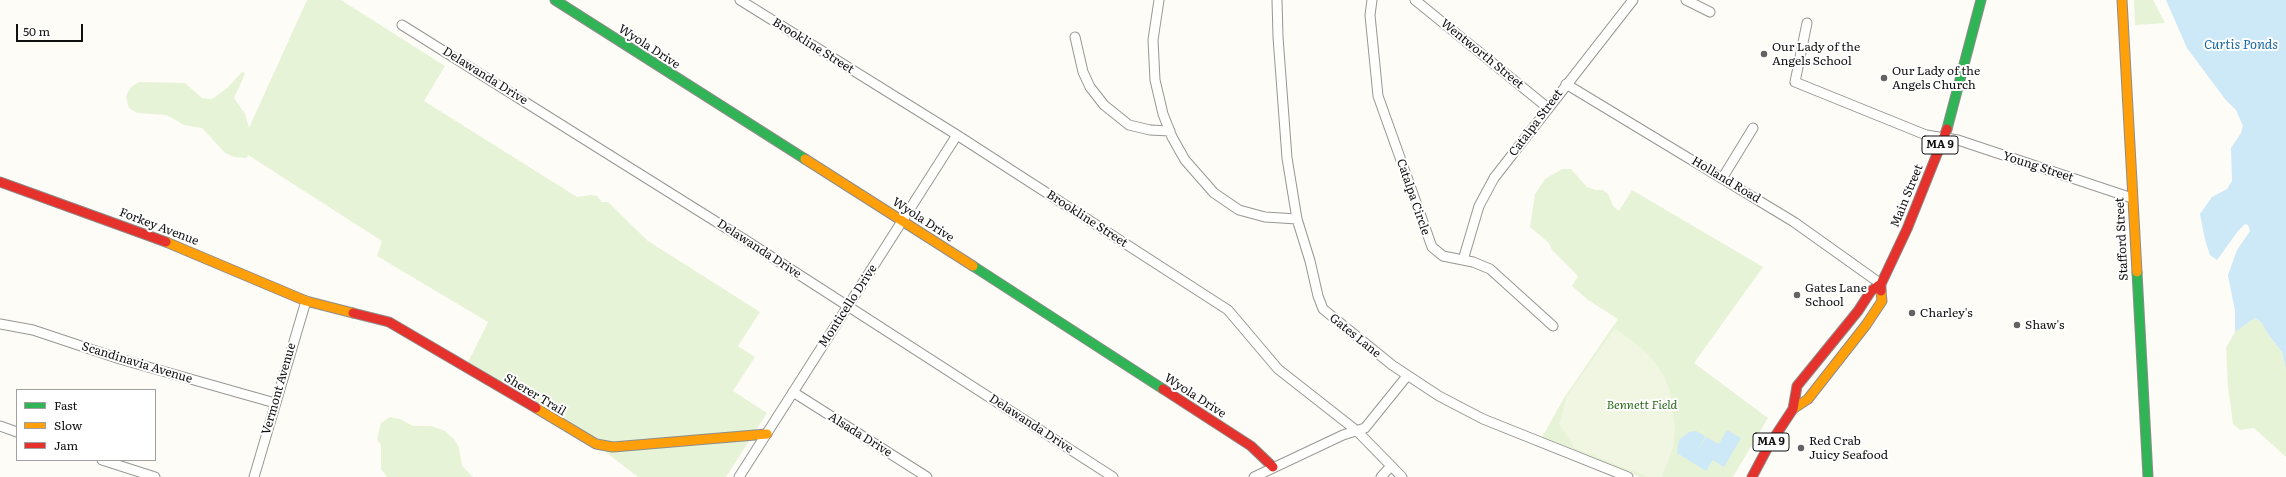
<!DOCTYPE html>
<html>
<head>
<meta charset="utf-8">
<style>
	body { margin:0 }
	#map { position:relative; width:2286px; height:477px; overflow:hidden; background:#fdfcf7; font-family:Literata,serif }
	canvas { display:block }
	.legend { position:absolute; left:16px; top:389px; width:140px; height:72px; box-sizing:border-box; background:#fff; border:1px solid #a0a0a0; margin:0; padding:5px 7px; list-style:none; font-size:12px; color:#111 }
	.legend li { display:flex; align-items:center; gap:8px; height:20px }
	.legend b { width:20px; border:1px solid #a0a0a0 }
	.scale { position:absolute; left:16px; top:24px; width:67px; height:18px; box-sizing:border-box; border:2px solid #111; border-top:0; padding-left:5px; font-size:12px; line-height:14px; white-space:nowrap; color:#111; -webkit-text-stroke:3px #fff; paint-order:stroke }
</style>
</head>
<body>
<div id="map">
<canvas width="2286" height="477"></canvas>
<ul class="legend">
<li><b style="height:5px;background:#30b455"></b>Fast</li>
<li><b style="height:5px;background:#ff9f0a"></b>Slow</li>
<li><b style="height:5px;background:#e5322d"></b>Jam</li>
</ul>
<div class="scale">50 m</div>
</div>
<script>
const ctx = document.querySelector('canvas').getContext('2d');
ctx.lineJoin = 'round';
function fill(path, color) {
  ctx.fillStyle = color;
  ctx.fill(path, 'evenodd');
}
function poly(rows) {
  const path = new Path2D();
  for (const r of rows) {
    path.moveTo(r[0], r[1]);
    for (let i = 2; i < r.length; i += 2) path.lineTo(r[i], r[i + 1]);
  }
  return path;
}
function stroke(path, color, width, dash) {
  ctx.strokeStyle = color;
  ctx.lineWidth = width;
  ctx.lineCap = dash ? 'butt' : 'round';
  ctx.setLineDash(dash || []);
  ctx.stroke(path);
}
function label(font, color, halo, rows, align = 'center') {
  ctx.font = font + ' Literata,serif';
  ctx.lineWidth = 4;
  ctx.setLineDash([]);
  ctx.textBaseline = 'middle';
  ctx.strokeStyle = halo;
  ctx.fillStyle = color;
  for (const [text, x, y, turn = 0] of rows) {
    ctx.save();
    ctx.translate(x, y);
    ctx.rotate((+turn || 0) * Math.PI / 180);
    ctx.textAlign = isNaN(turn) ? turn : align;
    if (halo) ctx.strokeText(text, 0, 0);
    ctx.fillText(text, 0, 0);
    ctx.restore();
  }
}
const green = poly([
	[307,0,341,0,445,66,424,101,577,197,591,195,597,196,602,202,608,202,648,241,760,312,738,346,755,357,733,391,767,413,726,477,638,477,561,418,468,362,488,322,377,256,382,241,248,155,247,158,234,157,225,153,202,128,184,125,167,115,137,113,129,108,126,97,128,92,131,87,139,82,185,83,202,98,212,99,227,88,242,72,245,73,244,76,234,98,245,114,249,128],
	[2134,0,2153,0,2165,23,2135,25],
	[1562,169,1571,169,1587,187,1596,190,1603,190,1608,194,1613,206,1619,211,1632,190,1763,267,1694,363,1768,418,1733,477,1640,477,1542,437,1564,398,1618,319,1588,300,1572,286,1578,276,1552,250,1549,243,1530,227,1535,194,1545,179],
	[2255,318,2261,322,2268,334,2282,352,2286,370,2286,457,2254,428,2240,430,2233,424,2228,387,2226,348,2235,332],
	[390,417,400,419,413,426,431,426,445,431,455,440,459,448,462,466,473,477,387,477,381,469,381,445,377,439,381,423]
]);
const pitch = poly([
	[1615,328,1640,347,1653,360,1664,376,1670,391,1675,428,1673,448,1662,477,1648,477,1575,448,1559,424,1567,396]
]);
const water = poly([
	[2166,0,2286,0,2286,370,2282,352,2268,334,2261,322,2255,318,2235,332,2235,311,2228,275,2237,250,2250,231,2248,225,2245,224,2238,231,2217,260,2210,255,2205,240,2200,214,2212,197,2227,189,2232,181,2231,148,2241,133,2243,126,2236,110,2225,99,2187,48],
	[1727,430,1741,438,1724,467,1713,460,1706,471,1677,453,1679,440,1689,432,1696,431,1705,436,1698,451,1706,437,1719,444]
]);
const street = poly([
	[740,0,957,135,1228,310,1278,369,1357,431,1402,477],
	[1159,0,1153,40,1155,80,1163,114,1172,137,1185,160,1214,193,1239,210,1265,217,1297,219],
	[1277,0,1278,37,1287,158,1297,219,1310,261,1318,296,1323,309,1392,365,1439,396,1483,419,1628,477],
	[1372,0,1370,15,1378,96,1432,247,1443,256,1473,262,1490,269,1553,326],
	[1415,0,1548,108],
	[1686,0,1710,12],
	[1807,23,1795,82,1926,135,1958,140,2132,198],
	[402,25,750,243,1113,477],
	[1075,37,1083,72,1090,87,1104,105,1129,125,1150,130,1170,131],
	[1566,84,1794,222,1881,284],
	[1723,177,1753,128],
	[1463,260,1479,206,1494,178,1633,0],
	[0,324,33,330,120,359,275,403],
	[793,392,927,477],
	[0,426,17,432],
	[102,460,155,477],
	[254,477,306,301],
	[739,477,957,135],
	[1254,477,1343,435,1365,428,1407,376],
	[1381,477,1391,466]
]);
const fast = poly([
	[555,0,805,159],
	[1947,129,1981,0],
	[973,266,1163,389],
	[2137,272,2148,477]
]);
const slow = poly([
	[2122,0,2137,272],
	[805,159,973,266],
	[166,242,306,301,353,313],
	[536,408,596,444,613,447,767,434],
	[1793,409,1808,399,1866,325,1882,301,1881,291]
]);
const jam = poly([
	[0,182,166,242],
	[1881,291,1881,284,1907,229,1947,129],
	[353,313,389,322,536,408],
	[1163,389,1251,446,1273,467],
	[1752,477,1768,447,1793,409,1797,386,1858,311,1871,291,1881,284]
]);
const markers = [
	[1764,54,4,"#646362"],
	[1884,78,4,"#646362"],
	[1797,295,4,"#646362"],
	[1912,313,4,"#646362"],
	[2017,325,4,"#646362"],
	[1801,448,4,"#646362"]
];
const shields = [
	[1940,145,36],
	[1771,442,36]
];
const shieldNames = [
	["MA 9",1940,145],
	["MA 9",1771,442]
];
const streetNames = [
	["Brookline Street",813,46,32],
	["Wyola Drive",649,47,33],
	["Wentworth Street",1482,54,39],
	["Delawanda Drive",485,76,32],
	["Catalpa Street",1536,123,-53],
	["Young Street",2038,167,18],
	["Holland Road",1726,180,31],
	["Main Street",1907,196,-68],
	["Catalpa Circle",1413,197,71],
	["Brookline Street",1087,219,33],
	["Wyola Drive",923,220,33],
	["Forkey Avenue",159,227,21],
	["Stafford Street",2122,239,-93],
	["Delawanda Drive",759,249,33],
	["Monticello Drive",848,306,-57],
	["Gates Lane",1355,336,39],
	["Scandinavia Avenue",137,363,17],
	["Vermont Avenue",279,389,-74],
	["Sherer Trail",535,395,31],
	["Wyola Drive",1195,396,33],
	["Delawanda Drive",1031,424,33],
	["Alsada Drive",860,435,32]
];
const poiNames = [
	["Our Lady of the",1772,47],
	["Angels School",1772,61],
	["Our Lady of the",1892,71],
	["Angels Church",1892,85],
	["Gates Lane",1805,288],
	["School",1805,302],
	["Charley's",1920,313],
	["Shaw's",2025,325],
	["Red Crab",1809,441],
	["Juicy Seafood",1809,455]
];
const parkNames = [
	["Bennett Field",1642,405]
];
const waterNames = [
	["Curtis Ponds",2241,45]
];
fill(green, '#e7f3d7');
fill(pitch, '#f0f6e1');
fill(water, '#cde8f7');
stroke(street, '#979795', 11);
stroke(fast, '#8e8d8b', 11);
stroke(slow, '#8e8d8b', 11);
stroke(jam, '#8e8d8b', 11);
stroke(street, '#fffffe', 9);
stroke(fast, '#30b455', 9);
stroke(slow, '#ff9f0a', 9);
stroke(jam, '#e5322d', 9);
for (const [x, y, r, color] of markers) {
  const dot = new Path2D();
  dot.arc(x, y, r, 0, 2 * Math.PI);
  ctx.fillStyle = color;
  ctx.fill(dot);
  stroke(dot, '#fff', 1.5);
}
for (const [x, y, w] of shields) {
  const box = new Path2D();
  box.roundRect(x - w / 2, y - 9, w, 18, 3);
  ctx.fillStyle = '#fff';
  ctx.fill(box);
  stroke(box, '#111', 1);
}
label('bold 11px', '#111', null, shieldNames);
label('12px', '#111', '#fff', streetNames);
label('12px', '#111', '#fff', poiNames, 'left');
label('italic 12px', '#2f6b1f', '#fff', parkNames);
label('italic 13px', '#1768a6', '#fff', waterNames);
</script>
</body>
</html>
